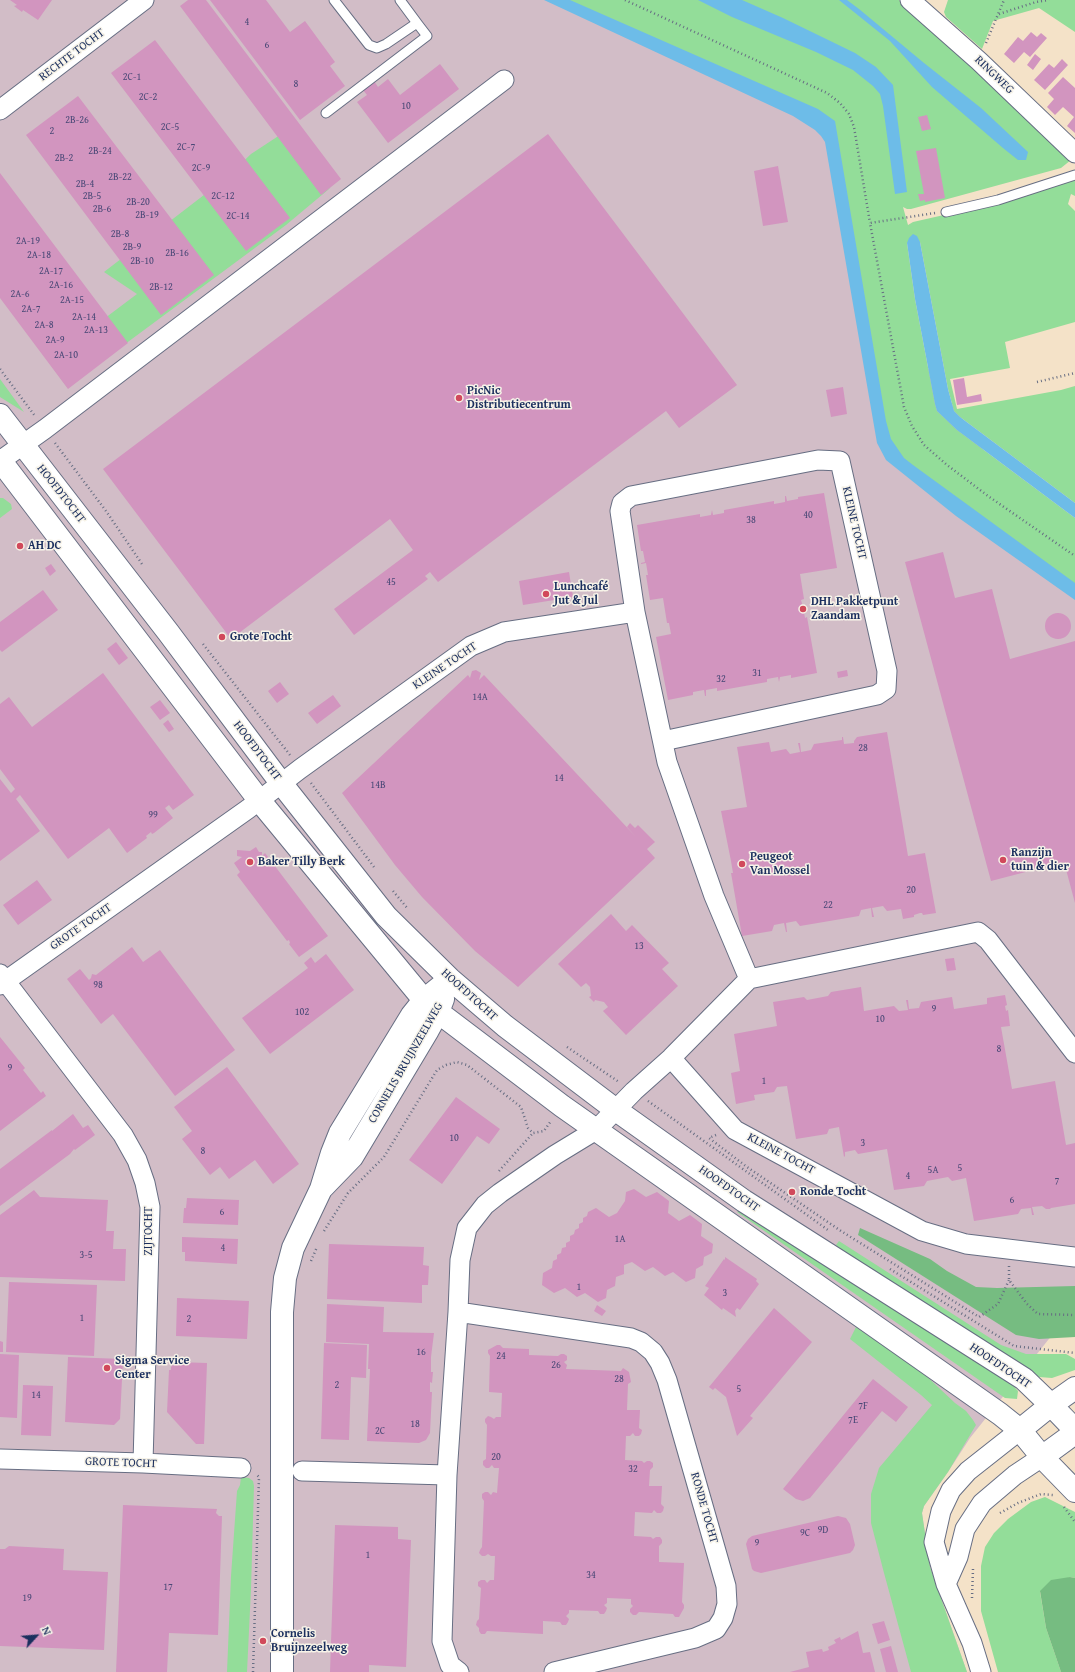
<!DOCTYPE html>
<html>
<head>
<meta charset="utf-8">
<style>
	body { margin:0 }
	#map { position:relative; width:1075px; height:1672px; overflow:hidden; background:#f4e2c8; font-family:"Gentium Book Plus",serif }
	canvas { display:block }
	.north { position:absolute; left:16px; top:1616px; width:40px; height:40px; -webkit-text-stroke:3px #f7f3e8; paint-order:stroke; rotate:64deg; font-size:11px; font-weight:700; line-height:16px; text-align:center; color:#1b2f5e }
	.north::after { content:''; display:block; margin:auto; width:14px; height:18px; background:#1b2f5e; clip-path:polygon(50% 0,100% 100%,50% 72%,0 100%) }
</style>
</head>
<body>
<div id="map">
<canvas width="1075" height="1672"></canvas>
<div class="north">N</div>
</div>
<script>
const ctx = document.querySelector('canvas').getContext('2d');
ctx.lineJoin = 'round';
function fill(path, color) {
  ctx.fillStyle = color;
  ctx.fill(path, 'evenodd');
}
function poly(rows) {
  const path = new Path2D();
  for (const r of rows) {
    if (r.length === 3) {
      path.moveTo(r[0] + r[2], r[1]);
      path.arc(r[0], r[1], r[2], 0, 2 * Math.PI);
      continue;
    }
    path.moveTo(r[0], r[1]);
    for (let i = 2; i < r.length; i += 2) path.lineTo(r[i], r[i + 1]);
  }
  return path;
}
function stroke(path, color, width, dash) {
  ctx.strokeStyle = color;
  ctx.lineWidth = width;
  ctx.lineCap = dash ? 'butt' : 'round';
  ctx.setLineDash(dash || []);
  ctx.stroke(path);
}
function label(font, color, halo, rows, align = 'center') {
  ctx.font = font + ' "Gentium Book Plus",serif';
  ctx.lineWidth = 3;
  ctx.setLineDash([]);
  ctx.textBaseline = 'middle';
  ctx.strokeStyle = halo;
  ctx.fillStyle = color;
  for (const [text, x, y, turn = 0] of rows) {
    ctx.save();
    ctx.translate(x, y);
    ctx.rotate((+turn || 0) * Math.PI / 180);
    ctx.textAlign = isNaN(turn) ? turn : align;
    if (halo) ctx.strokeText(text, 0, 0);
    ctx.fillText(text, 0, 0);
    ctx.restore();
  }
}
const industrial = poly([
	[0,0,599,0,852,93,894,318,1075,586,1075,1314,1064,1320,970,1438,948,1472,924,1506,922,1513,930,1567,967,1672,0,1672]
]);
const green = poly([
	[552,0,899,0,1061,145,1071,160,1061,168,911,209,907,209,903,207,908,225,913,222,997,203,1075,179,1075,196,1071,194,1068,204,1075,211,1075,322,1005,342,1010,368,950,379,957,409,1061,390,1075,386,1075,503,960,417,954,411,948,389,920,242,907,243,915,299,935,404,937,411,957,430,1075,518,1075,591,887,450,825,122],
	[948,0,1075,0,1075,32,1039,8,993,21,982,49,946,17,944,12],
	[286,131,332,185,329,189,286,225,67,387,48,361,137,294,104,272,226,178,251,154],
	[0,379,24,412,0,397],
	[0,498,3,498,11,504,12,509,0,518],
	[741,1210,1009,1381,1018,1391,1017,1399,1005,1398,737,1212],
	[839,1241,1001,1345,1026,1354,1066,1354,1075,1359,1075,1370,1052,1378,1039,1377,1025,1371,872,1274,836,1245],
	[856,1327,920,1370,955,1403,966,1411,973,1420,976,1425,948,1472,924,1506,922,1513,930,1567,967,1672,911,1672,884,1573,871,1523,871,1494,879,1468,932,1405,921,1395,850,1339],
	[241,1477,249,1478,253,1481,254,1486,251,1589,247,1672,227,1672,231,1576,237,1491,240,1485],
	[1045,1497,1075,1512,1075,1578,1070,1577,1040,1592,1046,1628,1061,1672,998,1672,981,1611,981,1566,985,1547,994,1533,1008,1519,1031,1502]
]);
const forest = poly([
	[860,1228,930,1259,947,1271,976,1287,997,1288,1075,1286,1075,1337,1039,1339,1016,1335,858,1235],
	[1070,1577,1075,1578,1075,1672,1061,1672,1046,1628,1040,1591,1051,1580]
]);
const water = poly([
	[544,0,570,0,818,109,835,121,886,421,891,439,904,458,913,465,1075,583,1075,600,956,516,886,460,877,443,825,142,821,136,815,130,793,116],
	[698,0,742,0,783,18,855,53,876,67,893,85,907,192,895,194,883,106,880,94,873,86,853,70,816,52,732,17],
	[839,0,847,0,859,9,924,63,981,108,1028,152,1026,160,1018,160,1003,148,932,87,890,41],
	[913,234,917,236,920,242,948,389,954,411,960,417,1075,503,1075,518,957,430,937,411,935,404,915,299,907,243,909,238]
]);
const building = poly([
	[10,0,52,0,38,20,23,10,22,12,14,6,17,5],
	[188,0,206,0,341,179,321,195,180,6],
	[210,0,266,0,290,32,305,21,335,62,330,66,345,86,300,120],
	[1031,32,1037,37,1041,33,1047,38,1030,57,1024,52,1014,63,1004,54,1018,37,1023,41],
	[155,40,290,218,246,251,111,73],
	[1035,54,1041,59,1033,70,1027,65],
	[1062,59,1068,65,1045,90,1034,80,1049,64,1054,68],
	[440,64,459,89,388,143,357,102,367,95,363,90,374,81,378,87,388,79,400,95],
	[1063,77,1075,88,1075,133,1067,126,1074,117,1063,107,1055,115,1047,107,1054,99,1048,93],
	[78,96,214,275,161,315,26,135],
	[927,115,931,129,922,131,918,117],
	[548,134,737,385,679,428,666,411,438,582,430,572,425,576,428,579,354,635,334,609,413,550,390,519,231,639,103,469],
	[936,148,945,198,925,202,925,200,920,201,918,194,924,194,916,151],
	[778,166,788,222,763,226,754,171],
	[0,173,128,343,68,389,0,298],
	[964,378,967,397,981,394,982,401,957,405,953,380],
	[843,387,847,414,831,417,826,390],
	[824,493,837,568,800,574,804,599,801,600,804,611,807,610,807,611,804,612,805,618,807,617,817,673,791,678,791,675,780,677,779,682,778,677,767,679,767,682,717,691,717,688,706,690,706,696,705,696,704,690,693,692,693,695,668,700,656,637,671,634,669,623,667,623,663,598,650,600,646,575,648,575,646,563,641,564,641,563,645,562,643,551,641,551,637,525,700,514,700,517,711,515,712,510,713,515,724,513,724,510,774,501,774,504,785,502,785,496,786,496,787,501,798,499,798,497],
	[943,552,955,598,992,589,1010,659,1075,641,1075,903,1064,862,991,881,905,562],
	[51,564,56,571,50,576,45,568],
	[569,572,573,597,523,605,519,581],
	[43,590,58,610,2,652,0,650,0,622],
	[1058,626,13],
	[116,642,128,658,119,665,107,649],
	[476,670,481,673,479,680,484,675,636,837,627,827,630,823,635,828,638,825,655,842,647,849,655,858,518,987,475,951,422,897,395,865,342,793,468,675,470,678,472,671],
	[847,670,848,676,838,678,837,672],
	[103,673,194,795,173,810,169,805,165,808,173,818,154,833,152,834,151,832,146,836,147,838,127,853,109,828,68,859,20,795,16,799,40,831,0,861,0,779,11,793,15,789,0,769,0,704,9,697,32,727],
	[280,682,289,694,277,703,268,691],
	[333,695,341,706,317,724,308,713],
	[160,700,170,713,160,720,150,707],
	[168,720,174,729,169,732,163,724],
	[887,732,908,856,925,853,936,913,923,915,922,913,920,913,914,915,914,917,903,919,901,909,887,911,883,906,872,908,874,917,872,917,871,908,861,910,859,916,800,926,796,921,786,923,787,932,786,932,784,923,774,925,772,931,742,936,731,873,733,873,731,861,721,811,747,807,737,747,769,742,771,752,786,749,790,754,800,752,798,743,800,743,801,752,811,750,814,744,842,740,842,737,843,737,844,744,854,743,854,741,857,737],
	[256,847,259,852,262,852,262,856,265,853,328,936,299,957,289,944,290,943,289,940,287,941,237,875,240,872,234,863,242,857,237,856,237,850,250,851],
	[37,880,52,900,18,925,3,905],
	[611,914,626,931,632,925,669,963,662,969,678,986,626,1035,603,1011,608,1007,604,1002,595,1000,594,1002,589,997,591,996,590,987,586,983,581,987,558,964],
	[132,947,143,962,160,950,235,1050,175,1096,113,1014,101,1024,67,979,80,969,89,980,91,978,92,974,96,975],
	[326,954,354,990,270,1054,242,1018,308,968,304,963,311,957,315,963],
	[954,958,956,970,947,971,945,959],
	[861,987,864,1011,894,1006,899,1011,908,1010,906,1000,908,1000,909,1009,919,1008,921,1002,952,997,954,1009,987,1004,987,998,1005,995,1007,1005,1005,1006,1006,1011,1008,1010,1010,1026,1001,1027,1012,1089,1055,1081,1066,1145,1075,1143,1075,1204,1051,1208,1050,1209,1046,1209,1042,1206,1032,1207,1034,1215,1032,1215,1031,1208,1021,1209,1018,1214,974,1221,966,1178,952,1181,948,1177,927,1181,924,1186,894,1190,887,1149,858,1154,855,1150,845,1152,845,1156,844,1157,839,1127,829,1129,827,1134,796,1139,787,1086,777,1087,774,1092,754,1095,755,1100,736,1104,731,1073,740,1071,734,1034,777,1026,773,1002,804,997,807,1000,828,996,831,992],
	[0,1037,25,1068,23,1070,41,1093,43,1091,46,1096,0,1131],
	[227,1067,299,1164,273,1184,255,1160,229,1179,220,1167,210,1175,182,1139,192,1131,174,1107],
	[456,1097,500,1129,489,1144,477,1136,442,1184,409,1160],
	[73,1114,83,1128,88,1125,95,1135,75,1150,74,1149,70,1154,0,1206,0,1169,52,1130,52,1131],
	[634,1189,646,1197,657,1192,669,1201,668,1213,679,1221,690,1215,702,1224,701,1236,713,1244,712,1253,704,1257,703,1265,696,1269,695,1278,686,1282,673,1272,665,1276,653,1267,645,1271,632,1262,624,1265,624,1274,616,1277,615,1286,607,1290,606,1298,598,1302,585,1293,577,1297,565,1288,554,1293,542,1285,543,1273,552,1268,553,1261,557,1259,557,1255,561,1253,562,1248,566,1247,566,1243,570,1241,570,1236,574,1234,575,1230,579,1228,579,1224,583,1222,583,1218,587,1216,588,1212,596,1208,609,1217,617,1213,625,1201,626,1192],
	[34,1190,40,1197,108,1200,106,1231,114,1231,113,1249,126,1249,125,1281,0,1277,0,1215],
	[187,1198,239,1200,238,1225,183,1223,184,1208,186,1208],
	[182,1237,238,1239,237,1264,185,1261,185,1252,182,1252],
	[329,1244,424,1247,423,1265,429,1266,428,1285,422,1285,422,1303,327,1299],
	[725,1257,757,1279,756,1281,759,1284,740,1310,737,1308,735,1311,736,1317,723,1308,722,1310,704,1295,709,1288,705,1286,724,1259,725,1260],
	[9,1282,97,1285,94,1356,6,1352],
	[177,1298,249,1301,247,1339,176,1336],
	[327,1304,384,1307,383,1332,434,1333,431,1357,431,1372,433,1372,432,1383,430,1382,430,1392,432,1392,430,1433,426,1440,419,1443,367,1441,370,1369,368,1369,369,1344,326,1342],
	[597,1305,606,1311,602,1316,594,1311],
	[774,1308,812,1342,750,1416,753,1418,737,1436,726,1397,715,1388,713,1390,709,1387],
	[0,1341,3,1342,3,1352,0,1352],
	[324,1343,367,1345,366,1378,351,1377,349,1440,321,1439],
	[497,1345,500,1345,503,1348,529,1349,529,1355,558,1356,561,1354,564,1354,567,1356,567,1360,564,1362,567,1365,566,1369,621,1371,623,1368,629,1372,631,1382,628,1384,627,1410,640,1410,639,1428,642,1430,641,1434,639,1436,635,1436,633,1433,630,1436,626,1436,625,1460,642,1461,644,1463,647,1461,650,1461,653,1463,653,1467,650,1470,649,1486,662,1486,661,1504,664,1507,663,1511,661,1513,657,1513,654,1510,652,1513,635,1512,634,1536,651,1537,653,1539,656,1537,660,1537,662,1540,662,1543,659,1546,659,1562,684,1563,682,1602,684,1605,684,1608,679,1617,675,1617,673,1614,639,1612,636,1615,633,1615,630,1612,630,1609,633,1606,631,1604,631,1599,607,1598,607,1603,604,1605,607,1608,606,1611,604,1614,600,1614,598,1611,569,1610,569,1613,566,1616,569,1619,568,1622,566,1625,562,1625,560,1622,543,1621,543,1634,487,1631,485,1634,481,1634,479,1631,479,1628,476,1625,477,1621,479,1619,481,1588,478,1586,478,1582,481,1580,485,1580,487,1583,490,1580,494,1580,495,1556,491,1556,488,1554,485,1556,482,1556,479,1553,480,1550,482,1547,484,1501,482,1498,482,1494,485,1492,488,1492,491,1495,493,1492,497,1493,499,1468,494,1468,492,1465,489,1468,486,1468,483,1465,483,1461,486,1459,487,1425,485,1422,485,1419,488,1416,491,1417,494,1419,496,1417,501,1417,502,1393,489,1392,490,1356,488,1353,488,1350],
	[0,1354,19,1355,17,1418,0,1417],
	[68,1357,123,1359,120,1419,114,1425,65,1422],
	[176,1362,207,1363,204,1444,196,1444,167,1412,169,1370,171,1370,171,1367],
	[873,1379,908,1407,896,1422,882,1411,810,1498,803,1501,796,1499,783,1489],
	[23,1385,53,1386,51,1436,21,1435],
	[123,1505,217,1509,216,1513,219,1516,222,1516,218,1635,169,1633,167,1672,116,1672],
	[838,1516,846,1518,850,1524,855,1545,853,1550,850,1553,761,1573,754,1571,752,1569,746,1544,748,1539,752,1536],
	[335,1525,398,1527,398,1539,411,1540,406,1667,369,1665,369,1672,330,1672],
	[9,1546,64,1549,63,1570,108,1572,104,1650,0,1646,0,1549,5,1549],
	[884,1621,890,1640,878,1644,872,1624],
	[858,1631,863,1653,870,1652,875,1672,790,1672,809,1667,806,1652,822,1649,823,1652,829,1650,828,1647,836,1643,834,1640,840,1637,841,1640],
	[891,1646,898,1672,886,1672,880,1649]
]);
const path = poly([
	[625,0,827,93,840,103,849,114,854,127,870,223],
	[999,14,1036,2,1049,0],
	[986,43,1004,0],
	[935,213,870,223,904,407,912,426,924,445,947,465,988,496,1075,556],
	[0,369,35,416],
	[1037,382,1075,373],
	[55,443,106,511,142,564],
	[203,644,290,755],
	[311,783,374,867],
	[393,891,408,909],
	[567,1047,619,1082],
	[648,1101,828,1230],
	[716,1135,709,1138,747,1167,841,1231,979,1317,998,1304,1009,1280],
	[499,1171,533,1133],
	[324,1231,348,1193,384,1157,437,1070,446,1065,457,1062,467,1065,521,1107,528,1128,533,1133,544,1131,551,1121],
	[311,1261,317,1247],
	[1009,1266,1009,1280,1027,1304,1038,1314,1075,1315],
	[890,1269,1014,1346,1075,1353],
	[1064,1507,1075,1522],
	[1000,1513,1018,1503,1041,1494,1053,1495],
	[972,1598,973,1569],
	[253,1672,259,1477,257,1475]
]);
const service = poly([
	[334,0,369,45,377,48,386,44,417,23,400,0],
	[326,113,427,36,417,23],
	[946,212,998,200,1075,175]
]);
const minor = poly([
	[910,0,979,61,1075,153],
	[0,110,144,0],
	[0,461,45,429,504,80],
	[663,741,877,695,886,689,887,671,840,461,818,460,631,496,622,503,620,511,635,612,667,762,714,896,749,979],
	[0,974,123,1135,137,1160,145,1183,150,1207,143,1463],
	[0,985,248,809,300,769,471,646,504,632,635,612],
	[671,1058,735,1130,922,1231,966,1244,1075,1257],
	[458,1312,460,1260,467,1228,485,1205,500,1193,555,1155,596,1130,634,1091,671,1058,749,979,978,932,988,940,1075,1053],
	[0,1459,143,1463,241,1468],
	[302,1471,447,1475],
	[946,1584,958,1557,965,1529,982,1503,1015,1475,1042,1457],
	[459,1672,450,1665,442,1641,447,1475,458,1312,631,1338,641,1342,653,1352,660,1363,667,1380,726,1586,727,1604,723,1618,716,1629,695,1638,554,1672],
	[981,1672,972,1643,946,1584,934,1542,941,1511,951,1490,968,1471,1020,1430]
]);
const tertiary = poly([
	[1020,1430,1051,1405,1075,1430],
	[1042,1457,1075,1491]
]);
const secondary = poly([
	[0,415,168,632,281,783,386,916,450,979,505,1026,616,1110,744,1201,1024,1379,1051,1405,1075,1388],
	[0,460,259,800,424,1000,438,1012,562,1106,1000,1414,1020,1430,1042,1457,1075,1433],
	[323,1187,352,1157,428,1030,438,1012,443,999],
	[282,1672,282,1312,285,1278,293,1248,321,1189,332,1153,340,1133,412,1015,424,1000,450,979]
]);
const markers = [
	[459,398,4,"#d1495b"],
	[20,546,4,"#d1495b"],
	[546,594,4,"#d1495b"],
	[803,609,4,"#d1495b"],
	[222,637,4,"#d1495b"],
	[1003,860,4,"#d1495b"],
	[250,862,4,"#d1495b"],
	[742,864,4,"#d1495b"],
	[792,1192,4,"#d1495b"],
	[107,1368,4,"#d1495b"],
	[263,1641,4,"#d1495b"]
];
const numberNames = [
	["4",247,22],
	["6",267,45],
	["2C-1",132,77],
	["8",296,84],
	["2C-2",148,97],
	["10",406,106],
	["2B-26",77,120],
	["2C-5",170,127],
	["2",52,131],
	["2C-7",186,147],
	["2B-24",100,151],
	["2B-2",64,158],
	["2C-9",201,168],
	["2B-22",120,177],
	["2B-4",85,184],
	["2B-5",92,196],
	["2C-12",223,196],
	["2B-20",138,202],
	["2B-6",102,209],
	["2B-19",147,215],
	["2C-14",238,216],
	["2B-8",120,234],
	["2A-19",28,241],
	["2B-9",132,247],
	["2B-16",177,253],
	["2A-18",39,255],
	["2B-10",142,261],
	["2A-17",51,271],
	["2A-16",61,285],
	["2B-12",161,287],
	["2A-6",20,294],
	["2A-15",72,300],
	["2A-7",31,309],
	["2A-14",84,317],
	["2A-8",44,325],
	["2A-13",96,330],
	["2A-9",55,340],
	["2A-10",66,355],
	["40",808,515],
	["38",751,520],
	["45",391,582],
	["31",757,673],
	["32",721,679],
	["14A",480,697],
	["28",863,748],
	["14",559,778],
	["14B",378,785],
	["99",153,815],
	["20",911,890],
	["22",828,905],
	["13",639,946],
	["98",98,985],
	["9",934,1009],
	["102",302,1012],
	["10",880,1019],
	["8",999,1049],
	["9",10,1068],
	["1",764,1081],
	["10",454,1138],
	["3",863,1143],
	["8",203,1151],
	["5",960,1168],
	["5A",933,1170],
	["4",908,1176],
	["7",1057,1181],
	["6",1012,1200],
	["6",222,1212],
	["1A",620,1239],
	["4",223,1248],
	["3-5",86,1255],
	["1",579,1287],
	["3",725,1293],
	["1",82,1318],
	["2",189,1319],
	["16",421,1352],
	["24",501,1356],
	["26",556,1365],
	["28",619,1379],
	["2",337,1385],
	["5",739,1389],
	["14",36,1395],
	["7F",863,1406],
	["7E",853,1420],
	["18",415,1424],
	["2C",380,1431],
	["20",496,1457],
	["32",633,1469],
	["9D",823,1530],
	["9C",805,1533],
	["9",757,1543],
	["1",368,1555],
	["34",591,1575],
	["17",168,1587],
	["19",27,1598]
];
const streetNames = [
	["RECHTE TOCHT",72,55,-37],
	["RINGWEG",994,75,44],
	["HOOFDTOCHT",61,494,52],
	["KLEINE TOCHT",854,523,77],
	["KLEINE TOCHT",445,666,-34],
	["HOOFDTOCHT",257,751,53],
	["GROTE TOCHT",81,927,-35],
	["HOOFDTOCHT",469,995,42],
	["CORNELIS BRUIJNZEELWEG",406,1063,-60],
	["KLEINE TOCHT",781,1154,28],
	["HOOFDTOCHT",729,1189,35],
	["ZIJTOCHT",149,1231,-90],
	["HOOFDTOCHT",1000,1366,34],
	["GROTE TOCHT",121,1463,2],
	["RONDE TOCHT",704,1508,74]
];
const poiNames = [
	["PicNic",467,391],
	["Distributiecentrum",467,405],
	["AH DC",28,546],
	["Lunchcafé",554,587],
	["Jut & Jul",554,601],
	["DHL Pakketpunt",811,602],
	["Zaandam",811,616],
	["Grote Tocht",230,637],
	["Ranzijn",1011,853],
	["tuin & dier",1011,867],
	["Peugeot",750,857],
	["Van Mossel",750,871],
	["Baker Tilly Berk",258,862],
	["Ronde Tocht",800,1192],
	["Sigma Service",115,1361],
	["Center",115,1375],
	["Cornelis",271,1634],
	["Bruijnzeelweg",271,1648]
];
fill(industrial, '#d2bdc7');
fill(green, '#93dd99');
fill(forest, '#76bc81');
fill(water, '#6dbce8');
fill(building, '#d295bf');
stroke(service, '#676e83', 11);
stroke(minor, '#676e83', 21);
stroke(tertiary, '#676e83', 24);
stroke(secondary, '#676e83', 24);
stroke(path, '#676e83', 2.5, [1, 3]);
stroke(service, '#fff', 9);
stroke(minor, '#fff', 19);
stroke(tertiary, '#fff', 22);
stroke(secondary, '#fff', 22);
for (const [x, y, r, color] of markers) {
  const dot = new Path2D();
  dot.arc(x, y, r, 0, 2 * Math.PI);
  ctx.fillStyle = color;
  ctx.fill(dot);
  stroke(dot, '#f7f3e8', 1.5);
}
label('10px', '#494876', null, numberNames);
label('12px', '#1b2f5e', '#f7f3e8', streetNames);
label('bold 12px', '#1b2f5e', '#f7f3e8', poiNames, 'left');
</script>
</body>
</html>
